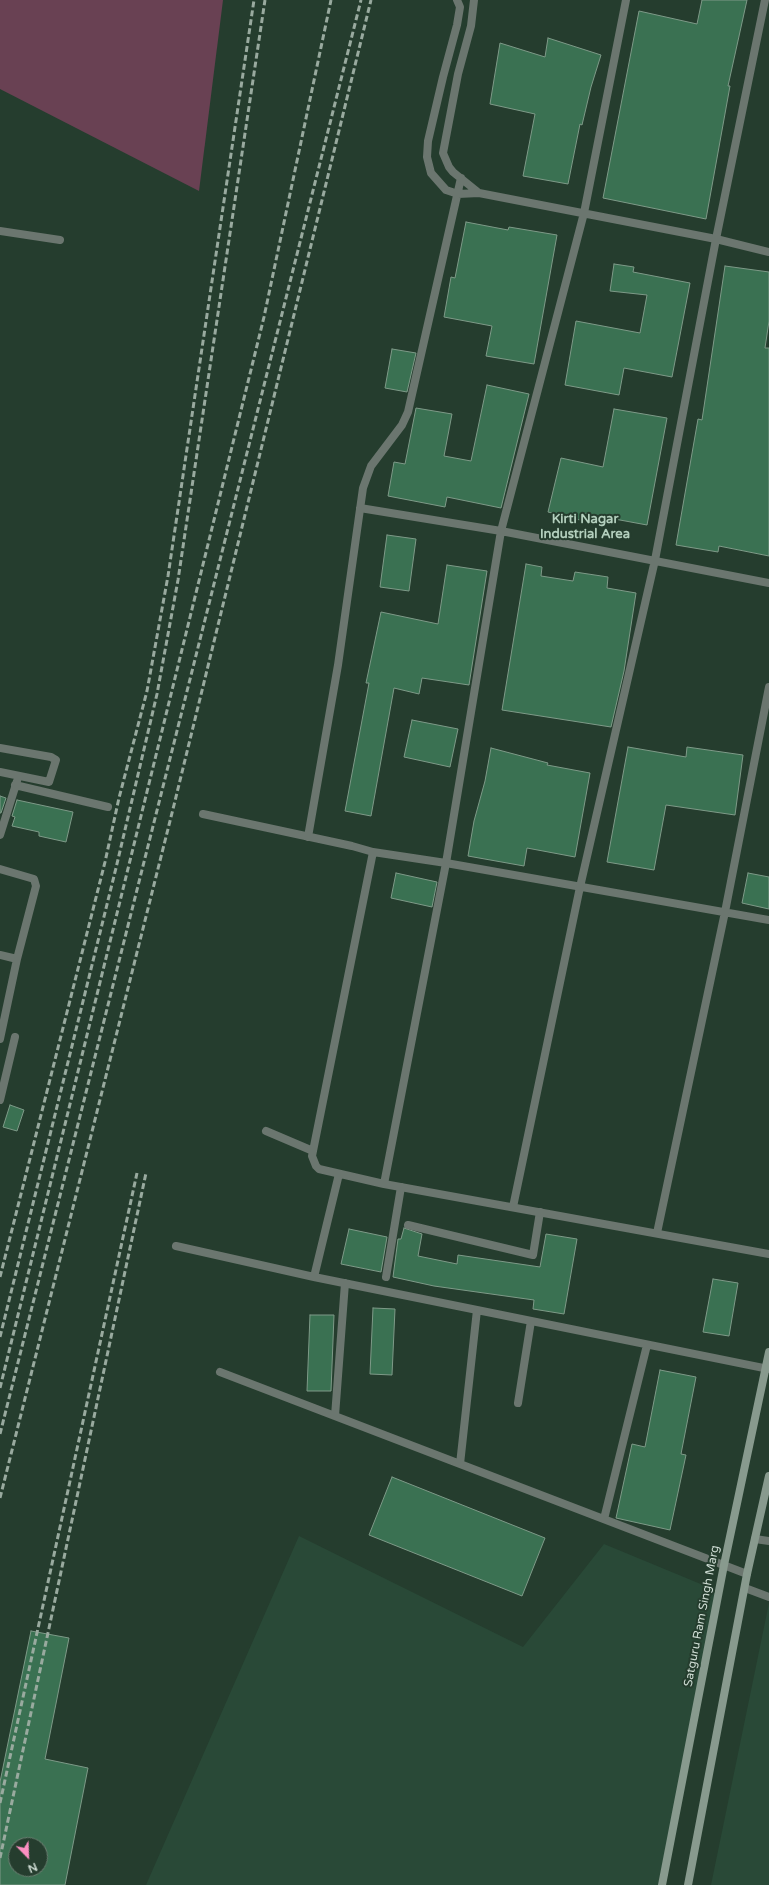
<!DOCTYPE html>
<html>
<head>
<meta charset="utf-8">
<style>
	body { margin:0 }
	#map { position:relative; width:769px; height:1885px; overflow:hidden; background:#253d2e; font-family:"Varela Round",sans-serif }
	canvas { display:block }
	.north { position:absolute; left:8px; top:1837px; width:40px; height:40px; box-sizing:border-box; background:#253d2e; border:1px solid #697d70; border-radius:50%; rotate:157deg; font-size:11px; font-weight:700; line-height:16px; text-align:center; color:#cfddd4 }
	.north::after { content:''; display:block; margin:auto; width:14px; height:18px; background:#fc8fc2; clip-path:polygon(50% 0,100% 100%,50% 72%,0 100%) }
</style>
</head>
<body>
<div id="map">
<canvas width="769" height="1885"></canvas>
<div class="north">N</div>
</div>
<script>
const ctx = document.querySelector('canvas').getContext('2d');
ctx.lineJoin = 'round';
function fill(path, color) {
  ctx.fillStyle = color;
  ctx.fill(path, 'evenodd');
}
function poly(rows) {
  const path = new Path2D();
  for (const r of rows) {
    path.moveTo(r[0], r[1]);
    for (let i = 2; i < r.length; i += 2) path.lineTo(r[i], r[i + 1]);
  }
  return path;
}
function stroke(path, color, width, dash) {
  ctx.strokeStyle = color;
  ctx.lineWidth = width;
  ctx.lineCap = dash ? 'butt' : 'round';
  ctx.setLineDash(dash || []);
  ctx.stroke(path);
}
function label(font, color, halo, rows, align = 'center') {
  ctx.font = font + ' "Varela Round",sans-serif';
  ctx.lineWidth = 4;
  ctx.setLineDash([]);
  ctx.textBaseline = 'middle';
  ctx.strokeStyle = halo;
  ctx.fillStyle = color;
  for (const [text, x, y, turn = 0] of rows) {
    ctx.save();
    ctx.translate(x, y);
    ctx.rotate((+turn || 0) * Math.PI / 180);
    ctx.textAlign = isNaN(turn) ? turn : align;
    if (halo) ctx.strokeText(text, 0, 0);
    ctx.fillText(text, 0, 0);
    ctx.restore();
  }
}
const built = poly([
	[299,1536,523,1647,604,1544,720,1592,658,1885,146,1885],
	[769,1603,769,1885,711,1885]
]);
const green = poly([
	[0,0,223,0,199,191,0,89]
]);
const building = poly([
	[702,0,747,0,728,86,730,86,706,219,603,198,639,11,697,24,702,0],
	[548,38,601,55,591,87,582,125,580,124,568,184,523,176,535,114,490,104,500,43,545,57,548,38],
	[466,222,508,230,509,227,557,235,534,364,486,356,492,326,444,317,451,277,455,278,466,222],
	[614,264,634,267,633,272,690,283,672,377,624,368,619,395,565,385,576,321,640,333,647,295,610,291,614,264],
	[725,266,769,272,769,321,765,348,769,348,769,556,719,546,718,552,676,545,698,419,702,420,725,266],
	[392,349,416,353,407,392,385,388,392,349],
	[487,385,529,394,501,508,447,497,445,507,388,496,394,462,405,464,416,408,452,414,444,456,471,461,487,385],
	[614,409,667,418,647,525,582,513,580,520,548,512,561,458,603,467,614,409],
	[387,535,416,539,409,591,380,587,387,535],
	[526,564,542,567,541,576,573,581,575,572,608,577,607,588,636,593,624,671,611,727,502,710,526,564],
	[447,565,487,571,469,685,422,678,419,694,394,688,371,816,345,811,369,683,366,683,381,612,438,624,447,565],
	[412,720,458,729,450,767,404,757,412,720],
	[628,747,686,757,687,747,743,755,735,815,666,805,654,870,607,862,628,747],
	[491,748,548,763,547,765,590,773,575,857,527,848,524,866,468,856,474,821,485,781,491,748],
	[0,796,6,798,1,813,0,813,0,796],
	[17,800,73,812,66,842,39,836,39,832,12,826,15,817,12,816,17,800],
	[396,873,437,882,432,907,391,898,396,873],
	[748,873,769,877,769,909,742,903,748,873],
	[10,1105,24,1110,17,1131,3,1127,10,1105],
	[404,1228,422,1234,418,1256,457,1264,458,1255,540,1267,546,1234,577,1239,564,1314,533,1309,534,1300,434,1286,393,1277,398,1239,401,1239,404,1228],
	[349,1229,387,1237,381,1272,341,1264,349,1229],
	[713,1279,738,1283,729,1336,703,1332,713,1279],
	[373,1308,395,1309,392,1375,370,1374,373,1308],
	[310,1315,334,1315,331,1391,307,1391,310,1315],
	[660,1370,696,1377,681,1454,686,1455,670,1530,616,1518,632,1444,645,1447,660,1370],
	[392,1477,545,1538,522,1596,369,1535,392,1477],
	[31,1631,69,1638,45,1759,88,1768,65,1885,0,1885,0,1782,31,1631],
	[16,1845,40,1845,40,1869,16,1869,16,1845]
]);
const lane = poly([
	[0,231,60,240],
	[408,1225,533,1255,540,1212],
	[386,1277,401,1187]
]);
const street = poly([
	[457,0,460,7,457,25,443,77,428,141,427,157,431,173,446,190,458,194,479,193,716,239,769,252],
	[474,0,471,26,458,74,443,153,449,167,453,172,479,193],
	[360,508,501,531,769,583],
	[0,748,51,757,56,760,49,782,0,772],
	[15,785,108,807],
	[203,814,352,846,373,852],
	[0,835,17,781],
	[308,837,338,665,363,488,371,466,402,425,408,412,461,178],
	[0,869,34,879,36,886,17,959,0,1039],
	[769,920,446,863,373,852,312,1156,316,1166,319,1169,384,1184,769,1254],
	[0,955,17,959],
	[0,1100,15,1037],
	[266,1131,313,1151],
	[384,1184,446,863,501,531,584,213,626,0],
	[513,1207,580,887,655,560,716,239,765,0],
	[657,1233,725,912,769,687],
	[176,1246,314,1277,769,1369],
	[314,1277,339,1174],
	[220,1372,747,1574],
	[518,1403,531,1321],
	[335,1416,345,1283],
	[460,1464,477,1310],
	[604,1519,647,1345],
	[755,1539,769,1541],
	[745,1588,769,1597]
]);
const secondary = poly([
	[662,1885,724,1565,769,1352],
	[688,1885,747,1574,769,1476]
]);
const rail = poly([
	[0,1277,105,862,119,798,147,691,168,576,254,0],
	[0,1337,116,868,157,694,178,580,265,0],
	[0,1388,264,317,331,0],
	[0,1434,361,0],
	[0,1498,174,805,371,0],
	[0,1803,137,1173],
	[0,1858,146,1173]
]);
const streetNames = [
	["Satguru Ram Singh Marg",702,1616,-79]
];
const neighbourhoodNames = [
	["Kirti Nagar",585,520],
	["Industrial Area",585,535]
];
fill(built, '#294937');
fill(green, '#694153');
fill(building, '#3a7152');
stroke(building, '#7e9a88', 1);
stroke(lane, '#6b766f', 8);
stroke(street, '#6b766f', 8);
stroke(secondary, '#889a8e', 8);
stroke(rail, '#99aa9f', 3, [6, 3]);
label('12px', '#cfddd4', '#253d2e', streetNames);
label('bold 13px', '#b4d0be', '#253d2e', neighbourhoodNames);
</script>
</body>
</html>
